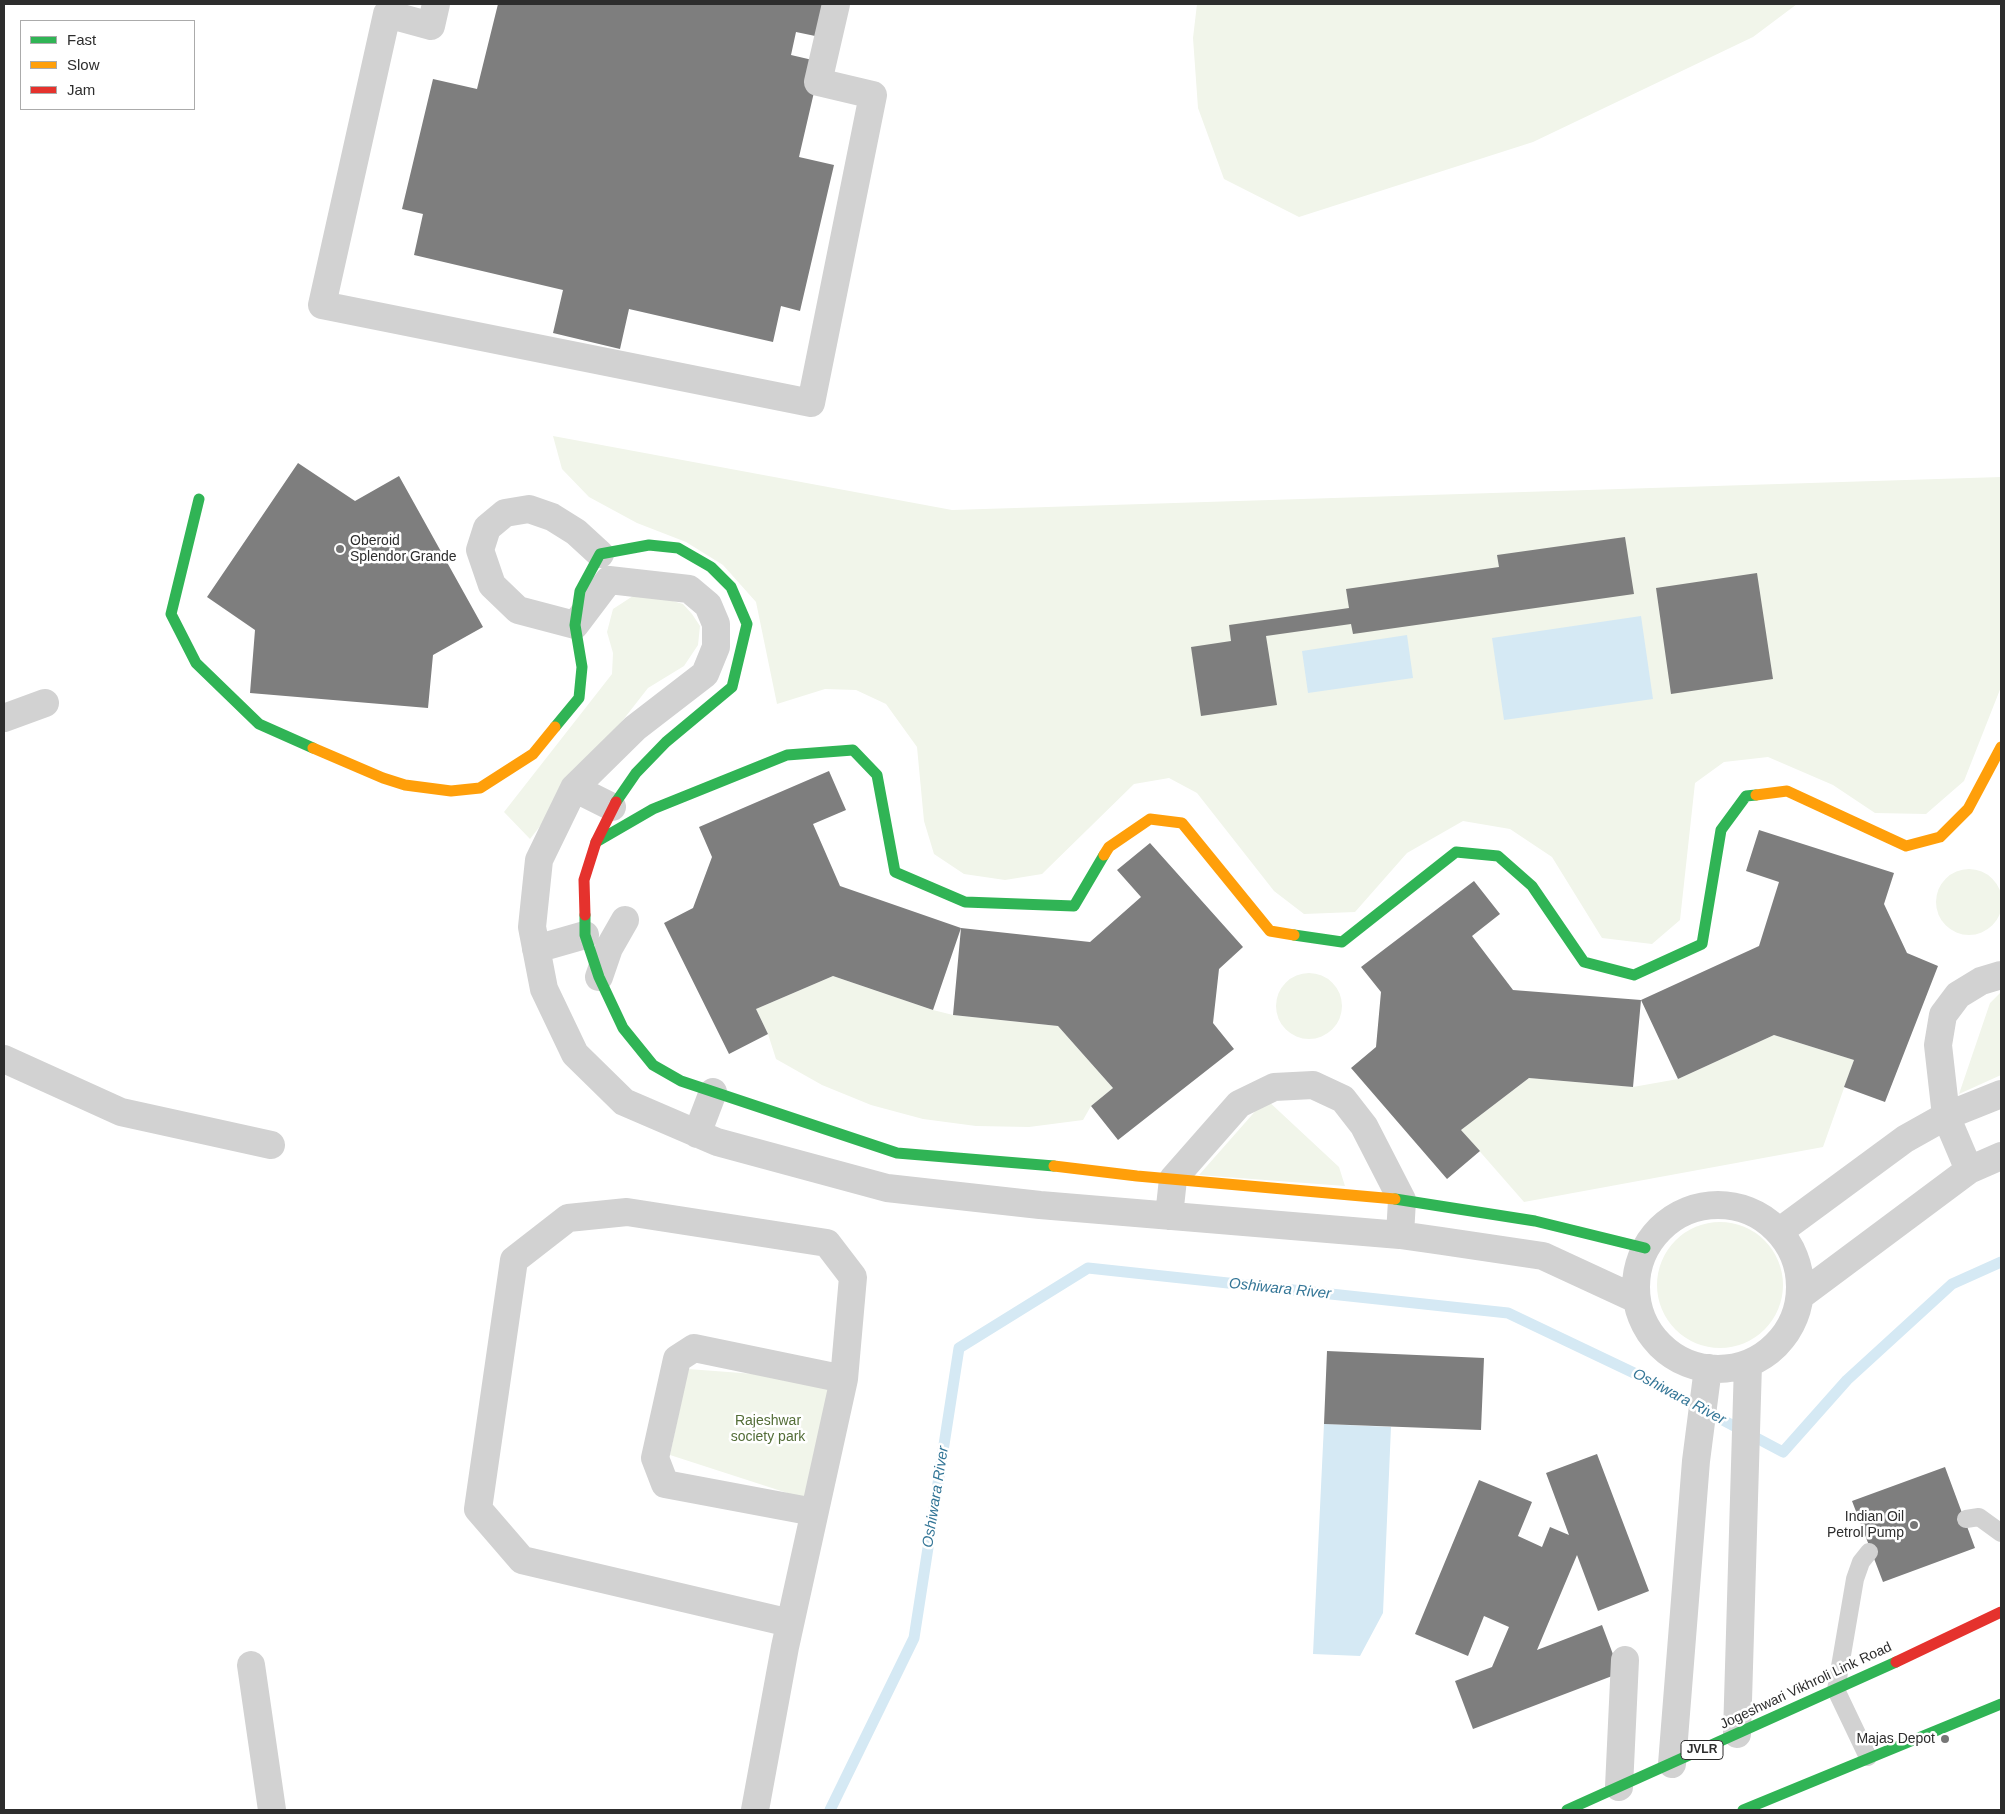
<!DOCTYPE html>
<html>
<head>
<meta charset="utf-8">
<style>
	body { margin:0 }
	#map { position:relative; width:2005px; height:1814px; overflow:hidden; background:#fff; font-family:Helvetica,sans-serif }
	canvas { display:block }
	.frame { position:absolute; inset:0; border:5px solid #2d2d2d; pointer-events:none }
	.legend { position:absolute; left:20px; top:20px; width:175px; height:90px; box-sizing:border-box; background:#fff; border:1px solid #ababab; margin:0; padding:6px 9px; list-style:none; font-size:15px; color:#2d2d2d }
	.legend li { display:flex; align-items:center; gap:10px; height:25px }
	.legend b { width:25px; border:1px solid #ababab }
</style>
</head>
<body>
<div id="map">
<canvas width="2005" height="1814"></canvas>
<div class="frame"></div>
<ul class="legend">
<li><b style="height:6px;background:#30b455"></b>Fast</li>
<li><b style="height:6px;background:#ff9f0a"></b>Slow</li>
<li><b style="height:6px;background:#e5322d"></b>Jam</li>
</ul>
</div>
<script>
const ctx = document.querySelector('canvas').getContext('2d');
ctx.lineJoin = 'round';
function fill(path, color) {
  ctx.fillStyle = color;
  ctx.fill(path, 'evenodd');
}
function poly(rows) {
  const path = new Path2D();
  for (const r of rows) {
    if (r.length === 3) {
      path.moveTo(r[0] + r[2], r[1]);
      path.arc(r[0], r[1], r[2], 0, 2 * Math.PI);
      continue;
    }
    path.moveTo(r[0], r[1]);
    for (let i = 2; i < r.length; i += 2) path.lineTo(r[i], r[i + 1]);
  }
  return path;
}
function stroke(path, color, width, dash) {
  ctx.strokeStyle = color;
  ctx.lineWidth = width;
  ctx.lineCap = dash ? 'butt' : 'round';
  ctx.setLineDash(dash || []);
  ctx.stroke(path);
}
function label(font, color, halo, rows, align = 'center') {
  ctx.font = font + ' Helvetica,sans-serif';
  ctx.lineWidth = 5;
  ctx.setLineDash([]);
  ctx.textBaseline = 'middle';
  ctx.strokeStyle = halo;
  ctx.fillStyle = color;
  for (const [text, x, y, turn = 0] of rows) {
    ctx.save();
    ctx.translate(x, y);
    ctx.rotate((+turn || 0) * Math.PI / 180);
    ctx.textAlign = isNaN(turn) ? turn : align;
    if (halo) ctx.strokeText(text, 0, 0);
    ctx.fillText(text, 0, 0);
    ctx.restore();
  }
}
const green = poly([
	[1197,4,1797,4,1753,37,1533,142,1299,217,1224,179,1198,108,1193,38],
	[553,436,952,510,2001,477,2001,687,1964,781,1926,814,1875,813,1833,785,1768,757,1724,762,1695,783,1680,920,1652,944,1602,938,1552,857,1510,829,1463,821,1407,853,1355,912,1304,914,1274,891,1197,793,1169,778,1134,784,1042,874,1005,880,964,874,934,854,924,821,917,747,886,704,856,690,825,689,777,704,756,602,723,565,686,542,637,523,589,497,562,469],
	[633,596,659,597,683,604,692,614,700,626,698,645,684,666,648,688,530,839,504,812,612,674,613,653,607,632,613,609],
	[1969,902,33],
	[1309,1006,33],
	[833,976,933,1010,953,1015,1058,1026,1113,1088,1091,1106,1083,1120,1029,1127,976,1126,923,1119,871,1105,822,1085,776,1059,768,1034,756,1009],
	[2001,992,2001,1075,1959,1094,1990,1003],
	[1774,1035,1854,1060,1823,1147,1524,1202,1461,1130,1529,1078,1633,1087,1678,1079],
	[1266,1099,1339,1167,1345,1186,1199,1175],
	[1720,1285,63],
	[688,1369,835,1380,809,1500,670,1455]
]);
const water = poly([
	[1641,616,1653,699,1504,720,1492,638],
	[1407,635,1413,678,1308,693,1302,651],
	[1324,1424,1391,1427,1383,1613,1360,1656,1313,1654]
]);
const stream = poly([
	[830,1810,914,1638,959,1348,1088,1268,1508,1313,1634,1373,1783,1452,1847,1380,1952,1284,2001,1262]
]);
const building = poly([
	[498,4,828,4,820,37,796,32,791,55,821,62,799,157,834,165,800,311,781,306,773,342,629,309,620,349,553,333,563,290,414,255,423,214,402,209,433,79,477,89],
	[298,463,355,501,399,476,483,627,433,655,428,708,250,693,255,630,207,597],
	[1625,537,1634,594,1353,634,1351,624,1266,636,1277,705,1201,716,1191,647,1231,641,1229,625,1349,608,1346,589,1499,567,1497,555],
	[1757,573,1773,679,1671,694,1656,588],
	[829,771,846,810,813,824,840,886,961,928,1090,942,1141,897,1117,870,1150,843,1243,947,1219,969,1213,1023,1234,1049,1118,1140,1091,1106,1113,1088,1058,1026,953,1015,961,928,933,1010,833,976,756,1009,768,1034,729,1054,664,923,693,908,712,857,699,827],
	[1759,830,1894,873,1884,904,1907,953,1938,966,1885,1102,1844,1087,1854,1060,1774,1035,1678,1079,1641,1000,1633,1087,1529,1078,1461,1130,1480,1151,1447,1179,1351,1068,1376,1047,1381,992,1361,967,1474,881,1500,914,1472,936,1513,990,1641,1000,1759,946,1779,882,1746,871],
	[1327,1351,1484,1358,1481,1430,1324,1424],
	[1597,1454,1649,1591,1598,1611,1577,1555,1537,1650,1602,1625,1620,1673,1473,1729,1455,1681,1492,1667,1509,1627,1484,1616,1468,1656,1415,1634,1479,1480,1532,1502,1518,1536,1542,1547,1550,1527,1569,1535,1546,1473],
	[1945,1467,1975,1548,1883,1582,1852,1501]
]);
const lane = poly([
	[1966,1519,1979,1517,2001,1533],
	[1868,1757,1836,1690,1855,1579,1861,1562,1869,1552]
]);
const street = poly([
	[436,4,431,26,387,14,322,305,811,403,873,95,818,82,836,4],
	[600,554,576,532,552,517,529,509,505,513,487,528,480,550,492,585,518,610,575,625,609,580,689,589,708,605,716,624,716,647,705,674,635,728,574,788,539,860,532,927,544,989,575,1054,624,1102,717,1142,887,1188,1040,1205,1400,1235,1442,1241,1543,1256,1636,1299],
	[4,718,45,703],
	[574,788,612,807],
	[536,949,585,935],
	[599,977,609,948,625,920],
	[4,1059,121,1112,271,1145],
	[697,1134,713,1092],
	[1969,1170,1946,1116,1938,1045,1943,1015,1958,995,1981,981,2001,975],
	[1718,1287,82],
	[1169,1216,1173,1179,1239,1104,1274,1087,1313,1085,1343,1099,1364,1126,1402,1200,1400,1235],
	[1780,1231,1905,1139,1946,1116,2001,1094],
	[1800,1296,1969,1170,2001,1156],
	[790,1623,522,1560,478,1509,514,1260,568,1218,627,1212,827,1243,853,1277,844,1379],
	[251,1665,272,1810],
	[1737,1734,1748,1364],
	[1672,1764,1696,1461,1708,1368],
	[1619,1787,1625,1660],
	[755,1810,785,1647,844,1379,694,1348,677,1359,655,1458,665,1484,814,1512]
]);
const fast = poly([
	[199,499,171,614,196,663,259,724,313,748],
	[555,727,579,698,582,667,575,625,580,591,600,554,649,545,678,548,711,567,731,587,747,624,732,687,666,742,636,773,616,802],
	[596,842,653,809,787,755,853,750,877,775,895,872,965,902,1074,906,1104,855],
	[585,915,585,935,599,977,623,1028,653,1065,681,1081,897,1153,1054,1166],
	[1294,935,1342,942,1456,852,1498,856,1532,886,1584,962,1634,975,1702,944,1721,830,1746,796,1756,795],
	[1395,1199,1535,1221,1645,1248],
	[1567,1810,1896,1662],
	[1743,1810,2001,1704]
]);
const slow = poly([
	[313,748,383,778,405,785,451,791,480,788,533,754,555,727],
	[1756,795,1787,791,1906,846,1940,837,1968,809,2001,747],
	[1104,855,1109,847,1150,819,1182,823,1270,931,1294,935],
	[1054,1166,1137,1176,1395,1199]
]);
const jam = poly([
	[585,915,584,880,596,842,616,802],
	[1896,1662,2001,1612]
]);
const markers = [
	[340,549,5,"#767676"],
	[1914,1525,5,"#767676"],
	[1945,1739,5,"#767676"]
];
const shields = [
	[1702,1750,42]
];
const shieldNames = [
	["JVLR",1702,1750]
];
const poiNames = [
	["Oberoid",350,541,"left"],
	["Splendor Grande",350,557,"left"],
	["Indian Oil",1904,1517],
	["Petrol Pump",1904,1533],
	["Majas Depot",1935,1739]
];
const parkNames = [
	["Rajeshwar",768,1421],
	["society park",768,1437]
];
const streetNames = [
	["Jogeshwari Vikhroli Link Road",1806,1686,-25]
];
const waterNames = [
	["Oshiwara River",1280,1289,6],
	["Oshiwara River",1679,1397,28],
	["Oshiwara River",936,1497,-81]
];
fill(green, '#f1f5ea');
fill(water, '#d5e9f4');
stroke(stream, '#d5e9f4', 11);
fill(building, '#7e7e7e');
stroke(lane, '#d2d2d2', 18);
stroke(street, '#d2d2d2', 28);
stroke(fast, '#30b455', 11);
stroke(slow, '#ff9f0a', 11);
stroke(jam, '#e5322d', 11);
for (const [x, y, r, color] of markers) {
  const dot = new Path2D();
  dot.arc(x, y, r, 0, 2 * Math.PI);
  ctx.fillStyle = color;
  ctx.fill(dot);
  stroke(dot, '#fff', 2);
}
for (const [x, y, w] of shields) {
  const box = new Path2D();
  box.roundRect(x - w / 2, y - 9.5, w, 19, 4);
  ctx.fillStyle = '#fff';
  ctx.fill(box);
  stroke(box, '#2d2d2d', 1);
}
label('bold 12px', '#2d2d2d', null, shieldNames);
label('14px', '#2d2d2d', '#fff', poiNames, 'right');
label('14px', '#536d37', '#fff', parkNames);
label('14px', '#2d2d2d', '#fff', streetNames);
label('italic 15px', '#347697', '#fff', waterNames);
</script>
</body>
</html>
